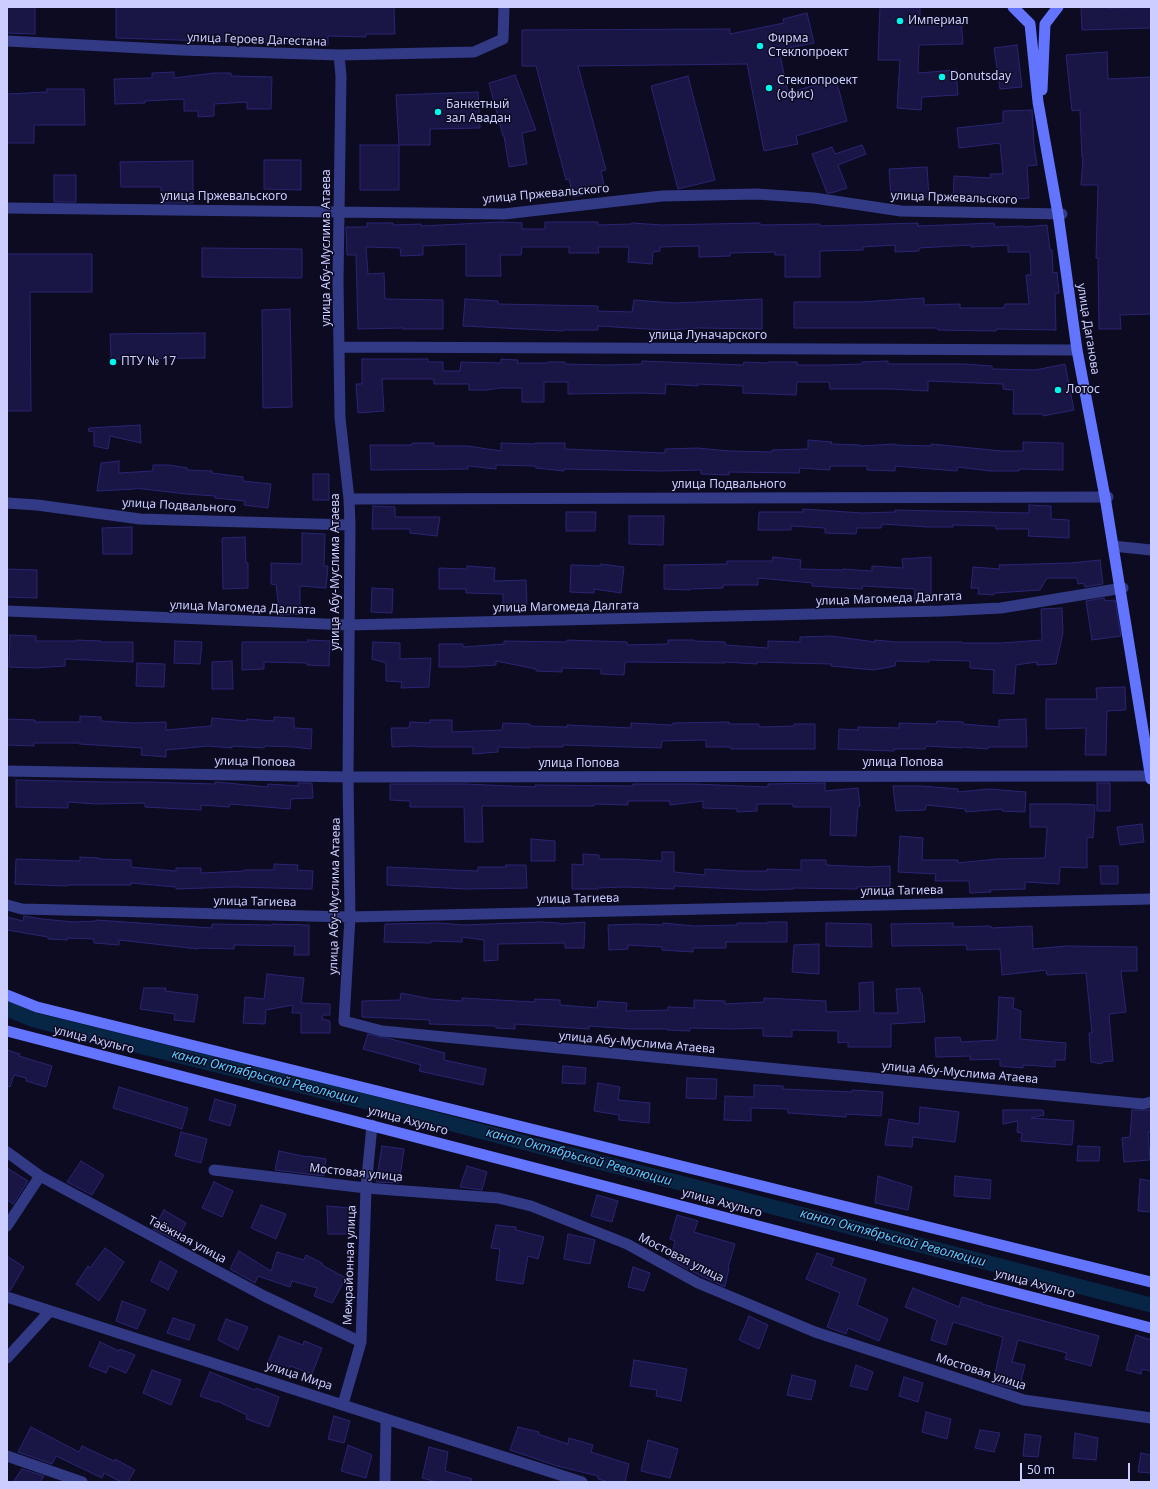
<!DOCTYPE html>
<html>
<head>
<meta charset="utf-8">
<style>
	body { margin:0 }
	#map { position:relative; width:1158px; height:1489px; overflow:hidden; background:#0c0b22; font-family:"Noto Sans",sans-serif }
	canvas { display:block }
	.frame { position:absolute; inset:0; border:8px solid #ccceff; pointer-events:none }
	.scale { position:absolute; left:1020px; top:1463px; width:110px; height:18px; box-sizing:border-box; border:2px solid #ccceff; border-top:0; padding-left:5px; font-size:12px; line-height:14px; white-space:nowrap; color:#ccceff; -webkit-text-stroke:3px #0c0b22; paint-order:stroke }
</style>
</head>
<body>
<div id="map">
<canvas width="1158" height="1489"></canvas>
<div class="frame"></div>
<div class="scale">50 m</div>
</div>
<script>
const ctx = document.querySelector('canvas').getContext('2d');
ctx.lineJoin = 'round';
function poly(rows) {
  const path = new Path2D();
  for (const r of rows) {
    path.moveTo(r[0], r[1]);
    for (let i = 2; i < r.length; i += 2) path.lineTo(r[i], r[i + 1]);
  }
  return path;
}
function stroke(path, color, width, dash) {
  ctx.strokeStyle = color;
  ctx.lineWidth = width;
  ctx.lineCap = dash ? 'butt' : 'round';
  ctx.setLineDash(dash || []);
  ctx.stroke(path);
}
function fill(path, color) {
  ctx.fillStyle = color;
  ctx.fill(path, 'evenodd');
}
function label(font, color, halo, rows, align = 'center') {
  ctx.font = font + ' "Noto Sans",sans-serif';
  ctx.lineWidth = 3;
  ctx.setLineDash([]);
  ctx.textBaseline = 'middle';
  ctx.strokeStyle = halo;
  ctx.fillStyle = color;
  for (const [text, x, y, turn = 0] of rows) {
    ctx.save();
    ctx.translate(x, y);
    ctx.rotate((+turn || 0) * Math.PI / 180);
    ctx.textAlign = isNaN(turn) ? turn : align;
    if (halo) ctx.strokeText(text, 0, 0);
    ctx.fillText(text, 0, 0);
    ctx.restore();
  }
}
const canal = poly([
	[7,1009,34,1020,387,1107,1151,1305]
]);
const building = poly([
	[7,7,35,7,35,34,7,33,7,7],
	[116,7,394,7,395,34,366,34,366,37,328,36,328,45,116,38,116,7],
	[880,7,920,7,920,21,961,19,963,44,919,45,918,73,956,70,958,95,922,97,921,110,897,108,900,60,878,60,880,7],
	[1081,7,1109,7,1109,8,1151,7,1151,28,1082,30,1081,7],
	[807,13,814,43,779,50,788,93,836,79,847,121,796,136,798,144,764,151,747,64,578,66,606,170,601,171,605,189,573,197,569,179,566,180,536,66,522,66,522,30,730,29,730,34,784,23,783,19,807,13],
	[1017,45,1022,87,1000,89,994,48,1017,45],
	[1107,52,1108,79,1151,77,1151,314,1120,315,1121,329,1099,329,1098,258,1096,258,1098,185,1081,185,1083,158,1082,158,1080,110,1072,111,1066,55,1107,52],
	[174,72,174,78,214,73,231,73,231,76,272,77,271,109,247,109,247,102,214,104,214,116,198,117,198,111,184,111,184,99,145,101,145,103,115,104,114,79,152,78,152,73,174,72],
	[515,75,536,130,522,133,527,164,509,167,504,136,503,136,489,83,515,75],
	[688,76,715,180,678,189,651,86,688,76],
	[47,89,84,89,85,125,34,125,34,143,7,143,7,94,47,92,47,89],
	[478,92,480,128,430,129,430,145,399,145,396,95,478,92],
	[1032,110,1034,145,1037,165,1027,166,1029,198,991,201,953,199,954,176,991,178,990,174,1003,174,1000,143,959,148,957,128,1003,123,1003,111,1032,110],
	[360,145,399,145,399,190,360,190,360,145],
	[862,145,866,154,838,165,847,188,831,193,827,193,812,154,832,147,835,154,862,145],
	[264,160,301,160,301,190,264,189,264,160],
	[193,161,193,203,161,203,161,187,121,187,120,162,193,161],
	[927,167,929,197,891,199,889,169,927,167],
	[54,175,76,175,76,202,54,202,54,175],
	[501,222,522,223,522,229,545,229,545,222,598,222,598,225,631,224,632,223,662,225,760,223,760,225,820,224,820,226,918,223,918,226,994,223,995,227,1024,226,1024,227,1047,225,1050,250,1052,250,1053,273,1057,272,1059,293,1055,294,1056,330,996,329,996,331,938,330,937,328,794,328,794,302,859,302,924,298,924,305,960,304,960,308,1004,308,1005,304,1029,304,1026,275,1031,275,1030,252,1008,252,1008,245,971,247,971,245,919,248,919,251,895,252,895,245,863,247,863,250,820,251,820,277,785,277,785,255,775,255,775,252,730,253,730,256,699,257,699,246,660,247,660,251,653,252,652,264,628,262,629,247,598,247,599,253,569,253,569,247,522,247,521,255,500,255,501,276,466,276,466,244,423,246,423,255,401,256,400,248,366,247,368,274,384,273,385,299,443,300,443,329,403,329,403,328,358,329,356,255,347,255,346,227,367,227,367,223,393,223,393,225,421,224,421,226,501,222],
	[202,248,302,249,302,278,202,277,202,248],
	[7,254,92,254,92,292,30,292,31,411,7,411,7,254],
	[465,299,498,301,498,304,598,306,598,311,632,312,634,300,675,303,762,299,762,329,699,328,664,330,598,326,598,330,563,330,563,331,463,326,465,299],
	[290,309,292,407,263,408,262,310,290,309],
	[205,333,205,358,111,359,110,334,205,333],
	[362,359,428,359,428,362,443,362,443,371,460,371,461,362,501,363,501,359,518,360,517,363,548,363,548,362,565,362,565,364,607,365,642,364,642,361,743,365,744,362,768,363,768,362,797,362,797,365,829,365,862,364,862,362,888,361,888,364,964,364,992,366,992,369,1035,370,1065,364,1074,410,1043,416,1043,414,1013,414,1014,390,1003,389,1003,384,928,381,928,391,892,389,830,389,829,382,797,382,796,395,743,393,743,386,698,384,698,386,666,384,665,394,641,393,568,394,568,382,544,382,544,402,522,402,522,388,500,388,487,390,469,390,469,384,434,384,434,379,382,379,384,411,358,413,356,384,362,384,362,359],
	[140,425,141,443,110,436,108,449,94,446,94,432,88,431,89,428,140,425],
	[808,440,832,442,831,444,860,445,860,446,896,444,896,445,931,446,931,444,1002,451,1023,451,1023,442,1063,443,1063,470,1019,469,1019,471,990,471,958,467,957,471,895,466,895,471,867,470,867,466,830,466,830,470,799,468,800,473,729,472,729,475,701,474,701,470,662,471,564,469,564,471,536,468,536,466,496,465,496,469,468,466,468,469,371,470,370,445,412,445,412,443,434,443,434,446,468,446,501,451,501,443,535,444,535,443,565,443,565,449,665,453,665,449,697,448,730,451,772,452,772,450,808,449,808,440],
	[119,461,119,473,153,471,153,465,169,465,187,468,187,470,212,471,212,473,243,477,243,481,271,484,268,508,244,505,245,501,215,498,215,496,186,494,135,488,135,489,97,491,101,463,119,461],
	[313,474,329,474,329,500,313,500,313,474],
	[1029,505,1051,506,1051,519,1069,520,1069,538,1028,536,1029,529,996,529,996,526,953,525,953,527,927,527,882,524,881,528,857,528,856,534,825,533,825,528,791,526,791,530,758,530,759,512,803,512,803,509,862,513,895,512,895,510,1029,513,1029,505],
	[373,506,395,507,395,517,440,517,437,536,410,533,410,529,372,529,373,506],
	[566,512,596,512,595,531,566,531,566,512],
	[629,516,664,516,663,545,629,544,629,516],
	[132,527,132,554,103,554,102,528,132,527],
	[302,533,325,534,324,566,328,566,326,588,300,586,300,614,280,615,276,585,271,584,271,563,302,564,302,533],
	[245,537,246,563,248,563,248,588,223,589,222,538,245,537],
	[773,557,801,560,800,569,843,570,843,569,872,571,872,566,903,568,902,559,931,557,931,601,914,600,915,589,863,586,862,589,812,586,812,583,758,578,758,585,723,585,723,588,690,589,690,590,664,589,664,565,727,564,727,561,772,561,773,557],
	[1100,560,1103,584,1085,587,1084,583,1078,584,1077,578,1047,578,1040,590,995,593,994,595,978,594,979,588,971,588,973,567,1000,569,999,565,1070,563,1100,560],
	[601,564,624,567,621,593,594,589,594,593,570,592,571,565,601,566,601,564],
	[467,566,495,568,494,581,526,580,527,604,503,605,503,594,466,593,466,589,439,589,439,568,467,569,467,566],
	[7,569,37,570,37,598,7,597,7,569],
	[372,588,393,589,392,613,371,612,372,588],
	[1104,598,1105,601,1115,600,1121,636,1092,640,1086,601,1104,598],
	[1062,608,1063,633,1056,664,1037,665,1037,662,1016,665,1014,694,993,693,994,670,970,668,970,661,929,660,929,662,896,661,895,666,874,670,831,666,831,664,792,663,757,662,757,664,725,662,725,663,625,662,624,675,601,674,601,669,562,668,562,672,536,671,536,669,496,661,496,665,463,667,439,667,439,644,463,644,463,647,504,644,504,641,567,642,567,640,627,642,627,645,668,644,668,640,694,640,694,641,725,642,725,645,768,648,768,641,800,642,800,637,831,636,875,642,875,640,896,642,962,642,962,643,1001,643,1042,640,1041,609,1062,608],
	[10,635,36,636,36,641,76,641,76,640,101,641,101,642,133,642,133,662,65,659,65,666,35,668,9,667,10,635],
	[308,640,330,641,329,666,307,665,307,663,264,662,264,669,242,670,242,642,308,642,308,640],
	[175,641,202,642,200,664,174,663,175,641],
	[373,642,400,643,400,659,431,658,429,687,401,688,402,682,386,681,386,663,372,659,373,642],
	[232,661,233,689,212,689,212,662,232,661],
	[137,663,165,664,164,687,136,686,137,663],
	[1125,687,1126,710,1107,711,1106,755,1085,755,1086,728,1046,729,1046,699,1097,699,1096,688,1125,687],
	[80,716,101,717,101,721,134,723,166,722,166,730,211,726,212,718,247,721,247,719,274,721,274,717,294,718,294,728,312,729,311,749,294,747,265,746,264,748,232,746,232,748,208,746,166,750,166,757,141,755,142,748,79,744,79,743,34,743,34,746,7,745,7,719,35,720,35,722,80,722,80,716],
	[1026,719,1027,747,988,747,988,749,962,747,962,748,926,746,925,749,894,749,894,751,838,749,839,729,858,730,858,727,899,728,899,723,936,724,937,721,963,722,963,724,999,727,999,720,1026,719],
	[430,720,452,720,452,732,502,730,503,723,530,724,530,726,567,727,567,725,631,728,631,723,672,725,673,723,729,722,729,724,759,724,759,727,794,726,794,724,815,724,815,749,731,749,731,747,706,747,706,740,662,741,661,748,563,745,563,747,530,747,530,748,498,747,498,752,473,754,473,747,430,747,412,746,392,747,391,728,409,728,410,722,430,723,430,720],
	[16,780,106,782,148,782,215,784,215,782,217,782,268,787,268,784,298,786,298,783,312,783,313,798,291,799,290,809,230,804,229,807,201,805,201,810,145,807,145,803,96,804,68,802,68,808,16,807,16,780],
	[825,783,825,791,858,788,860,806,858,806,856,836,830,835,831,807,793,807,793,804,757,804,757,811,737,812,737,809,703,808,703,801,670,805,670,801,628,801,628,805,594,804,594,806,482,806,483,842,465,842,464,807,410,807,410,801,390,800,390,784,465,784,535,787,535,785,633,786,633,784,693,784,768,787,768,784,825,783],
	[1097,783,1110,783,1110,811,1097,811,1097,783],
	[893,786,922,786,958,789,958,792,989,789,1026,792,1025,812,1002,811,1002,809,966,812,965,809,926,805,925,810,896,811,893,786],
	[1030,804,1071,804,1095,805,1093,838,1087,837,1087,868,1060,867,1059,884,1025,882,1025,889,990,890,991,892,970,893,969,881,935,881,936,874,898,872,900,836,923,838,922,860,958,860,958,863,996,859,1045,858,1047,827,1030,827,1030,804],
	[1142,824,1144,842,1120,845,1117,827,1142,824],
	[531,839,555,841,555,861,531,861,531,839],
	[662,852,674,852,674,872,705,875,705,869,740,871,767,871,767,869,801,870,801,860,826,860,826,865,869,867,890,866,890,886,857,887,857,889,793,888,793,889,759,890,674,886,674,889,626,887,598,888,598,889,572,889,572,864,583,865,583,854,599,855,599,859,625,859,662,861,662,852],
	[80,857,99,858,99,859,131,860,131,867,176,871,176,868,201,868,201,873,244,871,244,870,274,870,274,864,298,865,297,870,313,871,312,889,233,887,176,889,176,887,131,883,131,885,67,885,67,886,15,884,16,859,80,861,80,857],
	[506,865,526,865,527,888,466,889,387,885,387,867,478,871,478,867,506,867,506,865],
	[1100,866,1118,866,1118,884,1101,884,1100,866],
	[24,916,42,919,74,922,96,921,96,920,212,928,212,924,272,925,272,924,309,925,309,955,294,955,295,946,234,945,234,949,198,948,198,949,119,940,119,945,94,943,94,939,67,938,67,940,48,939,48,937,7,930,7,917,23,921,24,916],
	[541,922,559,923,559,924,585,922,584,948,565,948,565,943,498,944,498,960,484,961,484,940,462,937,462,942,431,941,431,943,384,942,385,924,440,923,464,925,541,922],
	[768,922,787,922,787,942,726,942,726,948,693,948,693,952,662,950,662,947,628,945,628,949,609,950,608,925,638,924,663,925,663,923,694,926,737,925,737,923,768,923,768,922],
	[826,923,871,924,872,947,826,946,826,923],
	[953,923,953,927,991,926,991,928,1032,926,1033,949,1066,946,1137,947,1137,971,1121,971,1126,1012,1109,1014,1113,1061,1102,1062,1102,1064,1091,1062,1089,1033,1092,1033,1086,973,1047,975,1046,970,1002,975,1000,949,967,950,966,945,892,946,891,924,953,923],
	[819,944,819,974,792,972,794,945,819,944],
	[267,974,304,978,301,1003,330,1004,330,1015,323,1015,322,1019,330,1021,330,1033,301,1033,301,1013,292,1013,293,1005,266,1010,265,1024,243,1023,245,997,264,999,267,974],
	[873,982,874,1013,898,1013,896,989,920,988,920,993,922,993,925,1022,891,1024,891,1047,848,1047,848,1042,838,1043,838,1031,792,1030,792,1037,763,1036,763,1028,732,1029,690,1028,690,1031,667,1030,667,1029,632,1029,589,1026,589,1029,515,1024,515,1029,496,1028,496,1026,429,1024,430,1020,362,1017,362,1001,400,1000,401,993,431,999,462,1001,462,998,535,1002,535,999,560,1000,560,1005,597,1008,598,1001,627,1003,626,1011,668,1010,668,1007,694,1008,694,1000,725,1001,725,1004,764,1002,764,998,826,1001,826,1012,860,1011,859,983,873,982],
	[144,988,166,988,165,991,198,995,194,1022,174,1020,175,1014,140,1009,144,988],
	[999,997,1014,998,1013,1008,1021,1011,1020,1039,1066,1043,1065,1060,1055,1060,1055,1067,1023,1065,1023,1068,1000,1066,1000,1059,970,1060,970,1056,936,1057,935,1038,960,1037,961,1042,997,1040,999,997],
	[368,1034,391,1039,445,1053,444,1060,486,1069,483,1085,419,1071,421,1065,363,1049,368,1034],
	[7,1050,20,1054,19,1056,52,1066,46,1087,26,1081,26,1078,14,1075,10,1087,7,1086,7,1050],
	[563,1066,586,1068,585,1084,562,1083,563,1066],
	[687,1078,717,1079,716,1099,686,1098,687,1078],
	[598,1083,620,1087,618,1100,650,1103,649,1123,619,1120,619,1115,594,1111,598,1083],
	[754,1085,783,1086,783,1089,852,1092,852,1090,883,1092,881,1116,846,1114,846,1117,788,1113,788,1109,751,1108,751,1121,724,1120,725,1096,754,1097,754,1085],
	[119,1087,188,1108,182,1129,113,1108,119,1087],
	[215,1099,236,1105,230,1126,209,1120,215,1099],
	[920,1107,959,1112,955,1142,913,1137,912,1147,885,1145,889,1119,919,1124,920,1107],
	[1003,1110,1043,1110,1044,1115,1031,1118,1074,1121,1072,1145,1021,1141,1022,1133,1017,1132,1018,1121,1003,1124,1003,1110],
	[1132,1110,1151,1110,1151,1132,1148,1132,1150,1160,1124,1162,1122,1138,1130,1137,1132,1110],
	[181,1132,207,1139,201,1163,175,1156,181,1132],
	[382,1146,404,1149,399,1183,376,1182,382,1146],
	[1078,1146,1100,1147,1099,1161,1077,1161,1078,1146],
	[279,1151,307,1157,307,1156,326,1159,324,1176,275,1170,279,1151],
	[81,1161,104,1175,92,1195,67,1182,81,1161],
	[467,1166,487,1172,482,1190,460,1187,467,1166],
	[7,1168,28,1181,13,1204,7,1200,7,1168],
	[878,1176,912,1187,908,1210,875,1203,878,1176],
	[955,1176,991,1180,990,1199,954,1196,955,1176],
	[1140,1179,1151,1181,1151,1212,1138,1211,1140,1179],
	[214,1182,233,1191,222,1217,202,1208,214,1182],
	[597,1195,618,1201,612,1222,591,1216,597,1195],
	[261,1205,286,1214,276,1239,251,1228,261,1205],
	[327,1206,350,1208,350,1234,328,1234,327,1206],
	[164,1210,186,1223,177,1241,153,1229,164,1210],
	[677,1215,698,1221,694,1232,735,1244,728,1268,729,1268,725,1287,703,1277,670,1260,675,1241,670,1239,677,1215],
	[496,1225,516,1227,516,1230,544,1237,538,1259,528,1256,523,1284,496,1280,500,1249,491,1248,496,1225],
	[568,1234,595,1240,590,1264,564,1259,568,1234],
	[105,1248,124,1262,99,1301,76,1284,88,1266,90,1268,105,1248],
	[239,1251,271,1271,277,1252,304,1260,306,1255,322,1263,322,1265,346,1278,332,1303,314,1296,317,1288,292,1281,290,1287,258,1276,255,1283,230,1269,239,1251],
	[817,1253,834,1259,831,1266,866,1279,857,1305,888,1319,879,1341,848,1328,846,1334,827,1327,840,1293,806,1279,817,1253],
	[7,1256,24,1267,10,1291,7,1290,7,1256],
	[160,1261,177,1271,168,1290,151,1281,160,1261],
	[633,1267,650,1273,644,1291,628,1287,633,1267],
	[913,1288,959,1307,962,1297,982,1303,982,1304,1099,1336,1091,1366,1065,1359,1067,1353,1018,1340,1012,1362,1025,1365,1019,1390,993,1383,1003,1337,953,1322,946,1345,931,1340,937,1320,905,1307,913,1288],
	[122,1301,146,1310,137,1329,116,1321,122,1301],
	[749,1316,768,1325,759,1349,739,1340,749,1316],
	[173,1318,195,1325,189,1340,167,1333,173,1318],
	[226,1319,248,1327,238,1350,218,1340,226,1319],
	[1136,1335,1151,1340,1151,1371,1142,1369,1141,1374,1126,1370,1136,1335],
	[279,1336,303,1345,304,1341,322,1348,312,1374,290,1366,288,1372,267,1365,279,1336],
	[100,1342,119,1351,120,1349,135,1355,126,1373,109,1366,106,1373,89,1366,100,1342],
	[634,1360,687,1369,681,1401,656,1396,657,1390,630,1386,634,1360],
	[856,1365,873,1372,867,1390,850,1386,856,1365],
	[152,1370,181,1380,171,1405,143,1393,152,1370],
	[210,1372,255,1390,256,1388,279,1397,269,1427,246,1419,247,1415,217,1401,217,1402,200,1396,210,1372],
	[792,1375,816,1381,811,1400,787,1395,792,1375],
	[904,1377,923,1383,918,1402,899,1396,904,1377],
	[926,1412,951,1419,947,1439,922,1432,926,1412],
	[334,1416,350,1421,344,1443,328,1439,334,1416],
	[31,1427,79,1452,82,1446,114,1461,115,1459,135,1470,128,1482,121,1482,104,1473,102,1478,56,1456,52,1464,18,1452,31,1427],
	[518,1427,539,1432,538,1434,568,1444,569,1438,593,1445,591,1452,629,1464,625,1482,609,1482,598,1479,598,1476,557,1466,510,1450,518,1427],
	[980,1430,1000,1433,994,1452,975,1448,980,1430],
	[1075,1433,1098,1438,1096,1460,1073,1458,1075,1433],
	[1025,1434,1041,1436,1038,1457,1023,1456,1025,1434],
	[648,1440,678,1449,670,1478,641,1471,648,1440],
	[348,1445,372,1455,366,1478,341,1471,348,1445],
	[429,1447,448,1452,445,1471,472,1479,471,1482,437,1482,422,1478,429,1447],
	[1141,1453,1151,1455,1151,1473,1138,1472,1141,1453],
	[22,1469,44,1476,40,1482,13,1482,22,1469]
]);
const minor = poly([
	[7,41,181,50,339,55,474,52,503,39,504,7],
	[339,55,341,76,338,281,340,418,349,499,350,525,348,777,350,917,344,1021,382,1031,1143,1104,1151,1102],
	[7,208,504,214,662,196,757,194,814,198,901,211,1062,214],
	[340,347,1077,350],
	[349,499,1108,497],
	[7,503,37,505,140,519,350,525],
	[1113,546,1151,550],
	[7,611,349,625,941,611,1001,608,1123,588],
	[7,771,348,777,1151,776],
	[7,905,22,909,350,917,1151,899],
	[7,1152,40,1176,264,1296,361,1342],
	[214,1170,366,1188,498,1198,531,1206,627,1244,698,1283,815,1332,1024,1400,1151,1418],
	[7,1226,40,1176],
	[7,1297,582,1482],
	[7,1358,50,1311],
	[343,1404,361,1342,366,1188,372,1125],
	[7,1456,82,1482],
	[385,1482,386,1420]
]);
const secondary = poly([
	[1013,7,1030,24,1038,102,1058,214,1077,350,1105,497,1151,779],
	[1042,90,1045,24,1058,7],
	[7,995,37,1007,1151,1282],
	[7,1031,1151,1328]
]);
const markers = [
	[900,21,4,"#00f7ee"],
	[760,46,4,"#00f7ee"],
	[942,77,4,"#00f7ee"],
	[769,88,4,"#00f7ee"],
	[438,112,4,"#00f7ee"],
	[113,362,4,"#00f7ee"],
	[1058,390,4,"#00f7ee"]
];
const poiNames = [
	["Империал",908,21],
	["Фирма",768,39],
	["Стеклопроект",768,53],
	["Donutsday",950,77],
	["Стеклопроект",777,81],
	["(офис)",777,95],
	["Банкетный",446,105],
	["зал Авадан",446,119],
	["ПТУ № 17",121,362],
	["Лотос",1066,390]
];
const streetNames = [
	["улица Героев Дагестана",257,40,2],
	["улица Пржевальского",546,194,-5],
	["улица Пржевальского",224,197],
	["улица Пржевальского",954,198,2],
	["улица Абу-Муслима Атаева",327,248,-90],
	["улица Даганова",1088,329,81],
	["улица Луначарского",708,336],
	["улица Подвального",729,485],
	["улица Подвального",179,506,3],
	["улица Абу-Муслима Атаева",336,572,-90],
	["улица Магомеда Далгата",889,599,-2],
	["улица Магомеда Далгата",566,607,-1],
	["улица Магомеда Далгата",243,608,2],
	["улица Попова",255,762,1],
	["улица Попова",903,763],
	["улица Попова",579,764],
	["улица Тагиева",902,891,-1],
	["улица Абу-Муслима Атаева",335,896,-89],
	["улица Тагиева",578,899,-1],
	["улица Тагиева",255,902,1],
	["улица Ахульго",94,1040,14],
	["улица Абу-Муслима Атаева",637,1043,5],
	["улица Абу-Муслима Атаева",960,1073,5],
	["улица Ахульго",408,1121,15],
	["Мостовая улица",356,1173,6],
	["улица Ахульго",722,1203,15],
	["Таёжная улица",187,1240,28],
	["Мостовая улица",681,1258,27],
	["Межрайонная улица",350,1265,-88],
	["улица Ахульго",1035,1284,15],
	["Мостовая улица",981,1372,18],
	["улица Мира",299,1376,18]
];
const waterNames = [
	["канал Октябрьской Революции",265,1077,14],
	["канал Октябрьской Революции",579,1157,15],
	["канал Октябрьской Революции",893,1238,15]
];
stroke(canal, '#072646', 15);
fill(building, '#191645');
stroke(building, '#2a2573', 1);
stroke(minor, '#323a86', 11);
stroke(secondary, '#6375ff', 11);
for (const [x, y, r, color] of markers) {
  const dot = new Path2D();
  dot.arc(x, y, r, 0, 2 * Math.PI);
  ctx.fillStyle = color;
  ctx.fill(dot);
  stroke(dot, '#0c0b22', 1.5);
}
label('12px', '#ccceff', '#0c0b22', poiNames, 'left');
label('12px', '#ccceff', '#0c0b22', streetNames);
label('italic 13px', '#5acaff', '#0c0b22', waterNames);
</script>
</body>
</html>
